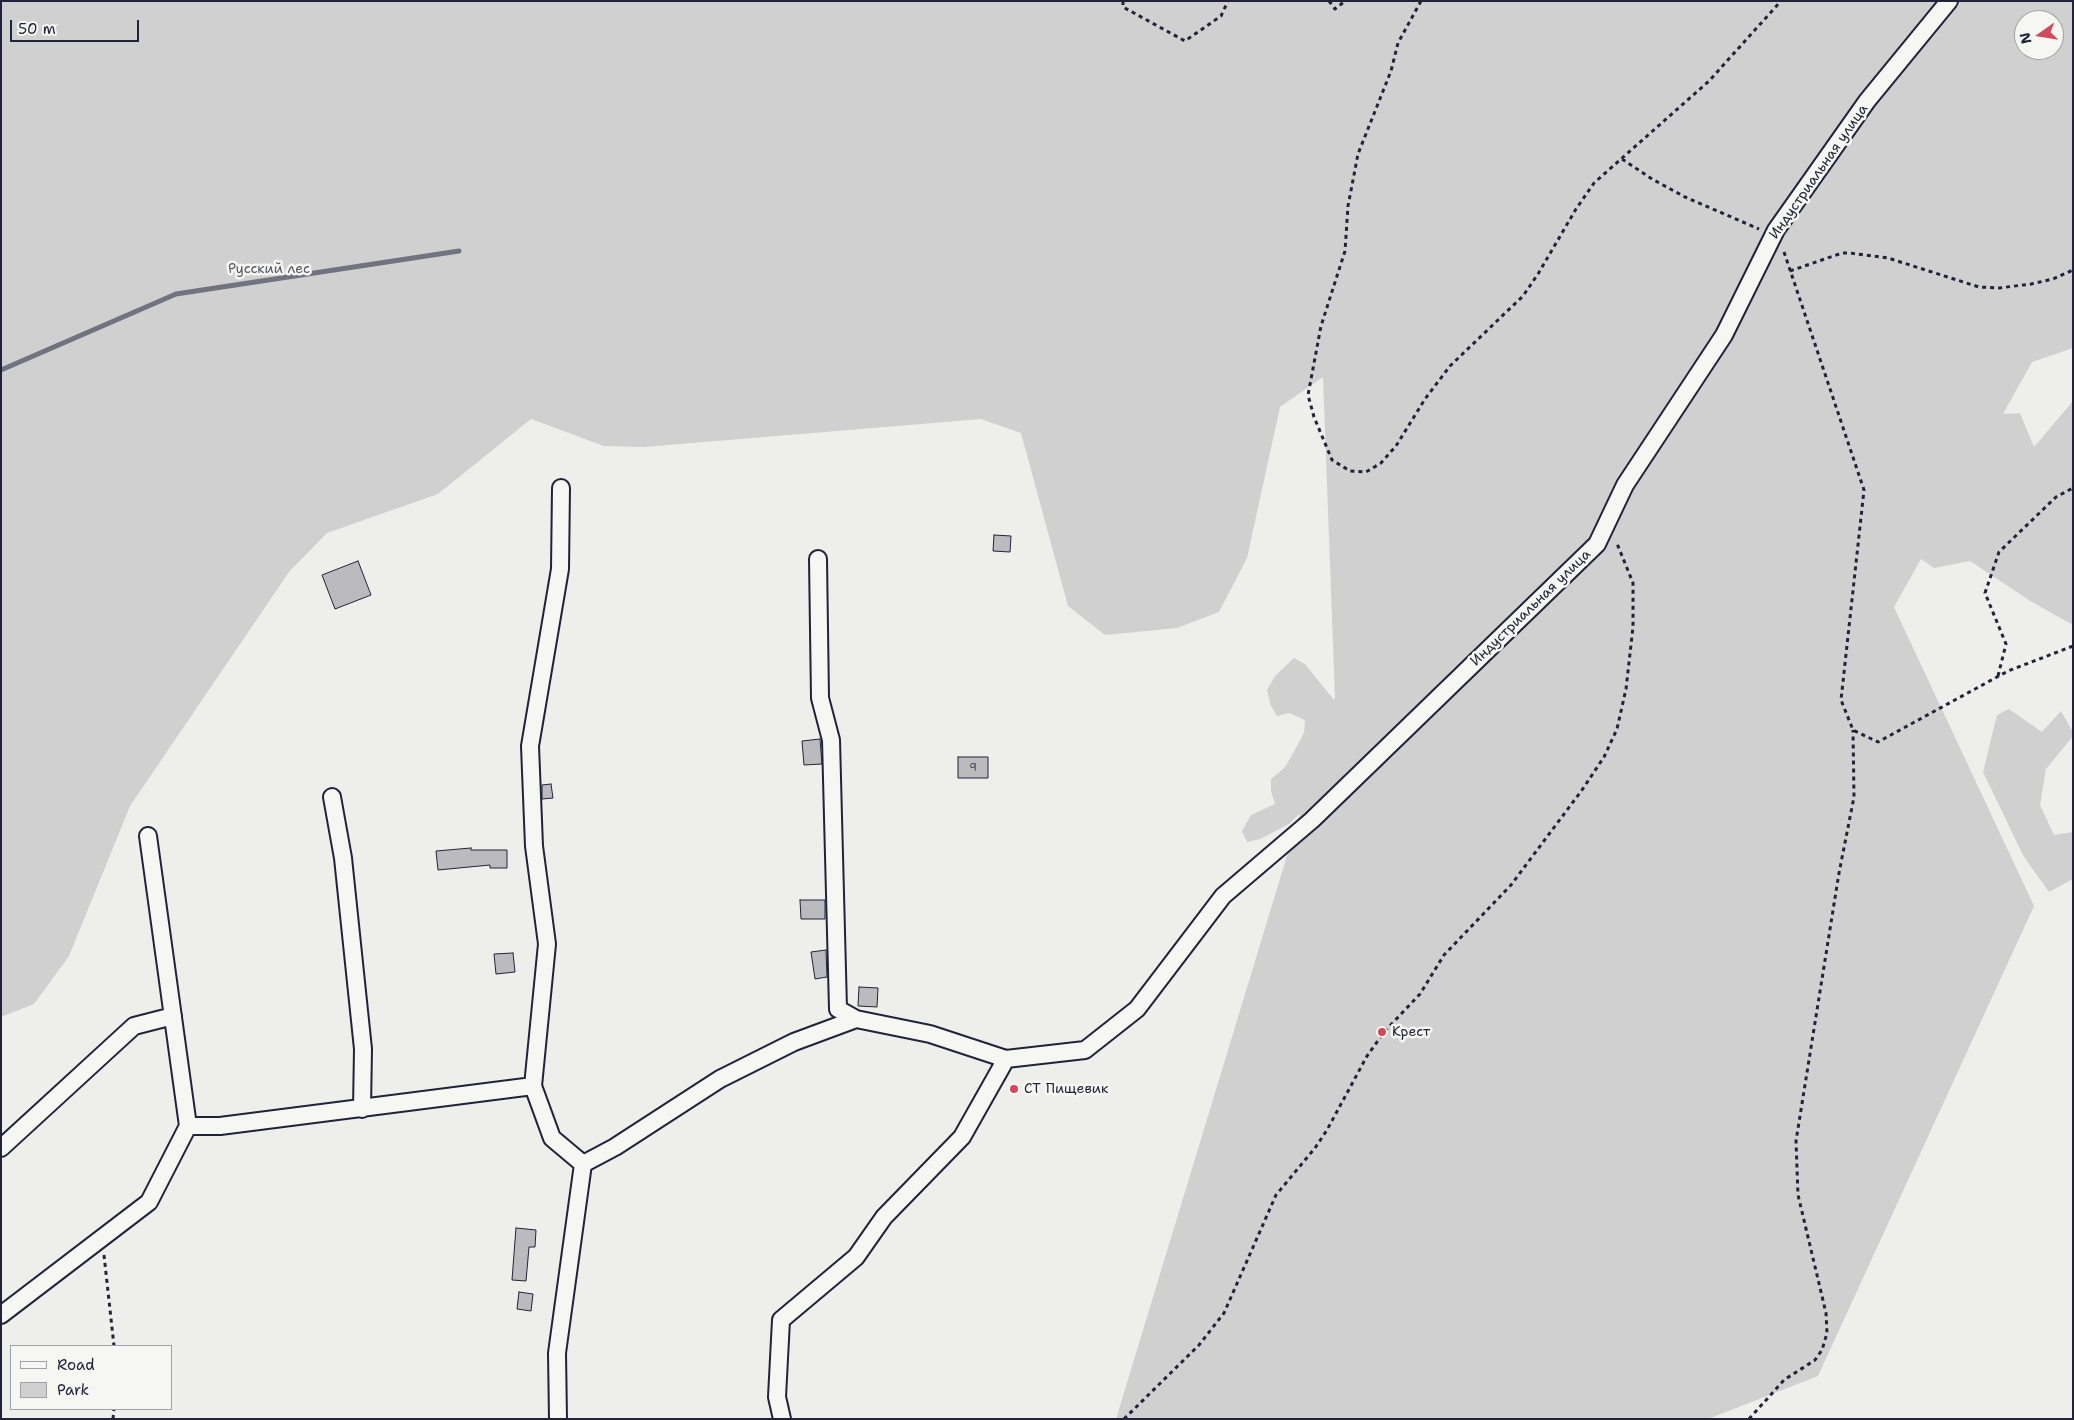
<!DOCTYPE html>
<html>
<head>
<meta charset="utf-8">
<style>
	body { margin:0 }
	#map { position:relative; width:2074px; height:1420px; overflow:hidden; background:#eeeeeb; font-family:"Shantell Sans",sans-serif }
	canvas { display:block }
	.frame { position:absolute; inset:0; border:2px solid #22223b; pointer-events:none }
	.legend { position:absolute; left:10px; top:1345px; width:162px; height:65px; box-sizing:border-box; background:#f6f6f2; border:1px solid #a1a1a9; margin:0; padding:6px 9px; list-style:none; font-size:15px; color:#22223b }
	.legend li { display:flex; align-items:center; gap:10px; height:25px }
	.legend b { width:25px; border:1px solid #a1a1a9 }
	.north { position:absolute; left:2014px; top:10px; width:50px; height:50px; box-sizing:border-box; background:#f6f6f2; border:1px solid #a1a1a9; border-radius:50%; rotate:257deg; font-size:14px; font-weight:700; line-height:20px; text-align:center; color:#22223b }
	.north::after { content:''; display:block; margin:auto; width:18px; height:22px; background:#d1495b; clip-path:polygon(50% 0,100% 100%,50% 72%,0 100%) }
	.scale { position:absolute; left:10px; top:20px; width:129px; height:22px; box-sizing:border-box; border:2px solid #22223b; border-top:0; padding-left:6px; font-size:15px; line-height:18px; white-space:nowrap; color:#22223b; -webkit-text-stroke:4px #f6f6f2; paint-order:stroke }
</style>
</head>
<body>
<div id="map">
<canvas width="2074" height="1420"></canvas>
<div class="frame"></div>
<ul class="legend">
<li><b style="height:6px;background:#f6f6f2"></b>Road</li>
<li><b style="height:14px;background:#d0d0d1"></b>Park</li>
</ul>
<div class="north">N</div>
<div class="scale">50 m</div>
</div>
<script>
const ctx = document.querySelector('canvas').getContext('2d');
ctx.lineJoin = 'round';
function fill(path, color) {
  ctx.fillStyle = color;
  ctx.fill(path, 'evenodd');
}
function poly(rows) {
  const path = new Path2D();
  for (const r of rows) {
    path.moveTo(r[0], r[1]);
    for (let i = 2; i < r.length; i += 2) path.lineTo(r[i], r[i + 1]);
  }
  return path;
}
function stroke(path, color, width, dash) {
  ctx.strokeStyle = color;
  ctx.lineWidth = width;
  ctx.lineCap = dash ? 'butt' : 'round';
  ctx.setLineDash(dash || []);
  ctx.stroke(path);
}
function label(font, color, halo, rows, align = 'center') {
  ctx.font = font + ' "Shantell Sans",sans-serif';
  ctx.lineWidth = 5;
  ctx.setLineDash([]);
  ctx.textBaseline = 'middle';
  ctx.strokeStyle = halo;
  ctx.fillStyle = color;
  for (const [text, x, y, turn = 0] of rows) {
    ctx.save();
    ctx.translate(x, y);
    ctx.rotate((+turn || 0) * Math.PI / 180);
    ctx.textAlign = isNaN(turn) ? turn : align;
    if (halo) ctx.strokeText(text, 0, 0);
    ctx.fillText(text, 0, 0);
    ctx.restore();
  }
}
const green = poly([
	[1,1,2073,1,2073,348,2032,362,2003,414,2020,413,2034,447,2073,401,2073,625,2032,602,1970,561,1934,568,1921,559,1894,607,2034,906,1818,1376,1708,1419,1116,1419,1300,813,1289,824,1260,839,1247,842,1242,831,1251,815,1275,804,1271,791,1271,779,1284,768,1291,757,1304,733,1305,720,1289,713,1277,716,1271,706,1267,690,1275,676,1294,658,1305,664,1334,700,1335,698,1323,377,1280,407,1247,558,1219,612,1177,628,1105,635,1068,606,1021,433,981,419,644,447,604,446,531,419,438,494,327,533,289,572,130,806,69,956,34,1004,1,1017],
	[2024,20,2054,20,2054,50,2024,50],
	[2009,709,2042,732,2061,711,2073,732,2073,736,2046,769,2040,805,2054,835,2073,832,2073,879,2049,892,2024,857,1983,772,1997,715]
]);
const stream = poly([
	[1,370,176,294,459,251]
]);
const building = poly([
	[994,535,1011,536,1010,552,993,551,994,535],
	[358,561,371,595,335,609,322,575,358,561],
	[820,739,822,764,804,765,802,741,820,739],
	[958,757,988,757,988,778,958,778,958,757],
	[551,784,553,798,542,799,542,785,551,784],
	[471,848,471,850,507,850,507,868,490,868,490,865,438,870,436,851,471,848],
	[800,900,825,900,825,919,801,919,800,900],
	[826,950,827,977,815,979,811,952,826,950],
	[513,953,515,972,496,974,494,954,513,953],
	[859,987,878,988,877,1007,858,1006,859,987],
	[516,1228,536,1230,535,1247,529,1247,526,1281,512,1280,516,1228],
	[519,1292,533,1294,531,1311,517,1309,519,1292]
]);
const path = poly([
	[1123,1,1123,7,1185,41,1221,16,1228,1],
	[1329,1,1335,9,1345,1],
	[1421,1,1398,43,1391,71,1358,154,1348,206,1345,251,1321,326,1308,395,1314,417,1332,460,1350,471,1366,472,1381,463,1396,446,1425,399,1450,366,1523,296,1538,274,1576,209,1594,183,1709,81,1781,1],
	[1622,159,1652,179,1685,197,1759,229],
	[1784,252,1864,490,1841,700,1853,730,1878,742,2008,671,2073,646],
	[1790,271,1842,253,1850,253,1888,258,1979,287,1999,288,2031,284,2053,279,2073,270],
	[1998,676,2006,644,1985,593,1999,552,2056,497,2073,488],
	[104,1255,114,1346],
	[113,1419,114,1409],
	[1124,1419,1199,1345,1224,1313,1276,1195,1315,1148,1327,1130,1367,1056,1385,1031,1420,994,1444,955,1511,885,1582,790,1604,757,1617,729,1626,689,1633,627,1633,583,1616,541],
	[1749,1419,1784,1380,1815,1360,1822,1350,1827,1333,1826,1313,1798,1195,1796,1141,1839,873,1854,797,1853,730]
]);
const street = poly([
	[818,559,820,698,831,740,838,1009,856,1019],
	[332,797,343,858,363,1049,362,1109],
	[148,836,188,1126],
	[533,1086,547,944,534,846,530,746,560,569,561,488],
	[1,1148,134,1026,173,1016],
	[1,1315,149,1202,188,1126,220,1126,533,1086,552,1138,583,1164,615,1147,720,1079,794,1042,856,1019,930,1034,1006,1059,1085,1050,1137,1009,1223,896,1312,820,1597,544,1625,485,1724,335,1776,230,1867,101,1949,1],
	[558,1419,557,1353,583,1164],
	[782,1419,777,1397,781,1320,856,1257,884,1217,962,1137,1006,1059]
]);
const markers = [
	[1382,1032,5,"#d1495b"],
	[1014,1089,5,"#d1495b"]
];
const numberNames = [
	["9",973,768]
];
const streetNames = [
	["Индустриальная улица",1819,172,-55],
	["Индустриальная улица",1531,608,-44]
];
const parkNames = [
	["Русский лес",269,269]
];
const poiNames = [
	["Крест",1392,1032],
	["СТ Пищевик",1024,1089]
];
fill(green, '#d0d0d1');
stroke(stream, '#727281', 5);
fill(building, '#bbbbbf');
stroke(building, '#22223b', 1);
stroke(street, '#22223b', 20);
stroke(path, '#22223b', 3, [4, 4]);
stroke(street, '#f6f6f2', 16);
for (const [x, y, r, color] of markers) {
  const dot = new Path2D();
  dot.arc(x, y, r, 0, 2 * Math.PI);
  ctx.fillStyle = color;
  ctx.fill(dot);
  stroke(dot, '#f6f6f2', 2);
}
label('11px', '#48485c', null, numberNames);
label('14px', '#22223b', '#f6f6f2', streetNames);
label('14px', '#565668', '#f6f6f2', parkNames);
label('14px', '#22223b', '#f6f6f2', poiNames, 'left');
</script>
</body>
</html>
